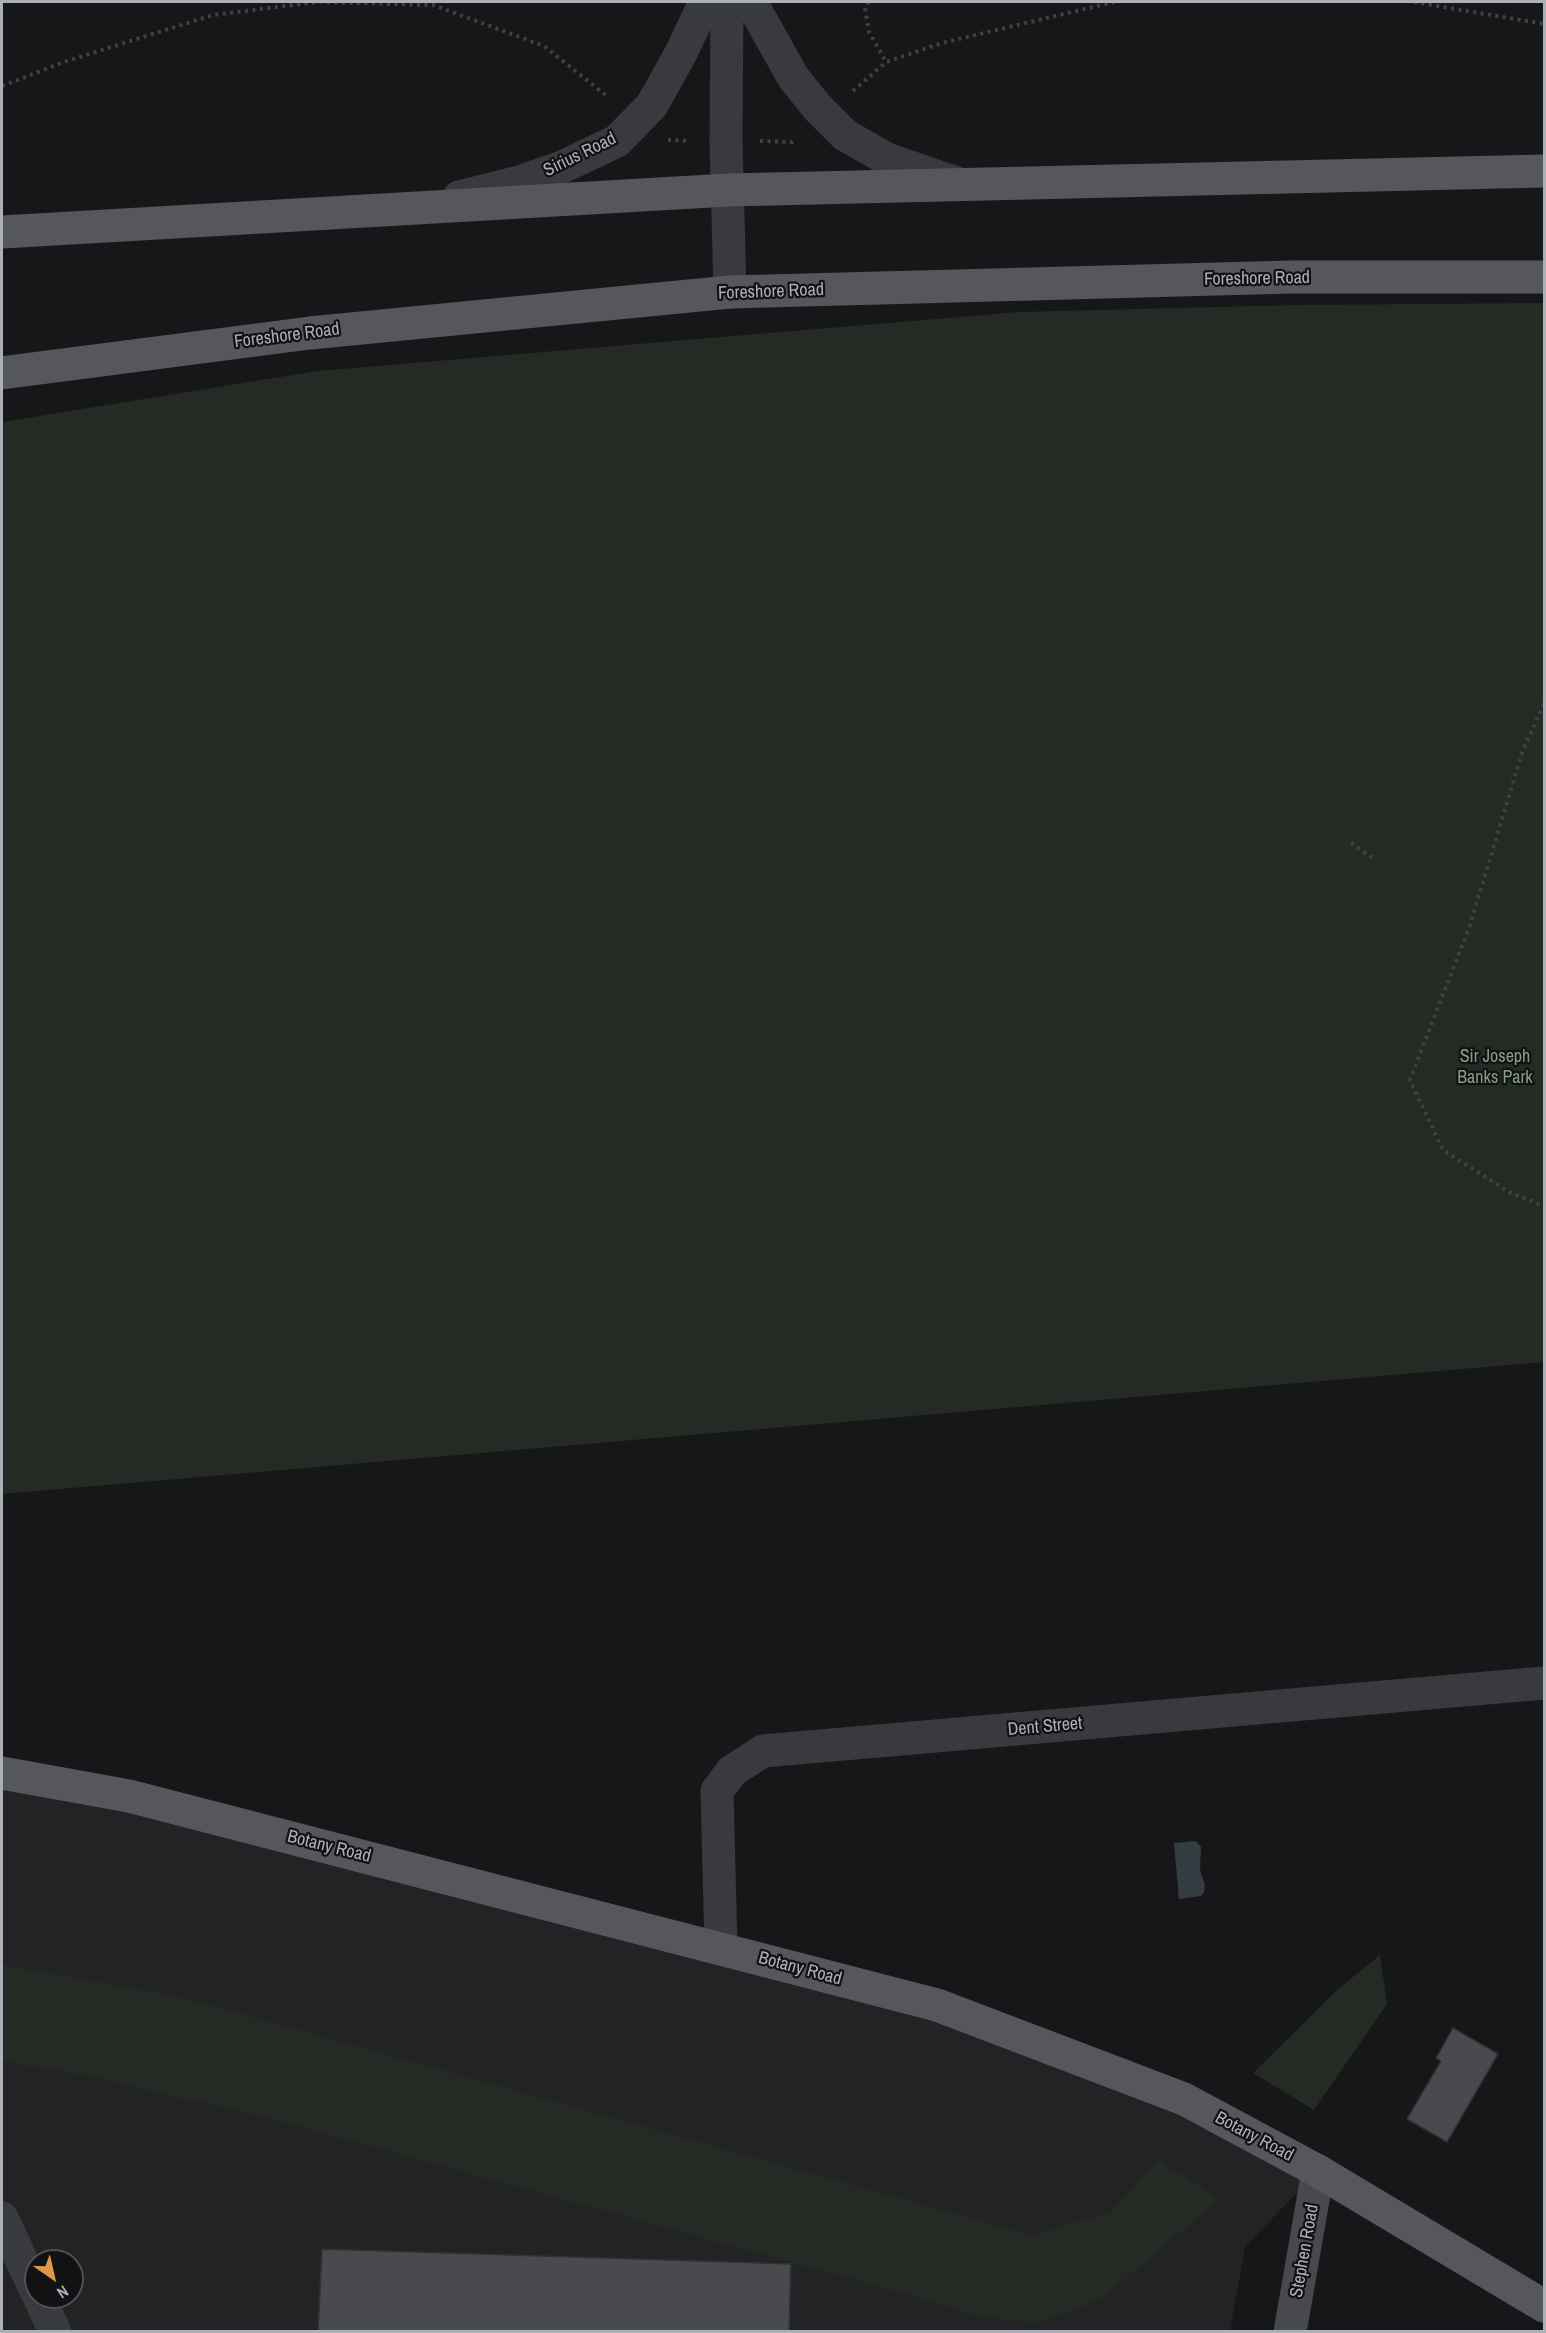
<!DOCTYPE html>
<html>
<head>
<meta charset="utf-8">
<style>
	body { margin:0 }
	#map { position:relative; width:1546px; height:2333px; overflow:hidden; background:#171719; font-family:"Archivo Narrow",sans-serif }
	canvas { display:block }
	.frame { position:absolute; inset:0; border:3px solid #abb0b7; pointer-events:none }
	.north { position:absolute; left:24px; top:2249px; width:60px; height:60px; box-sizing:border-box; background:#121214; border:2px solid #4f5155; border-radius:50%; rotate:146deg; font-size:16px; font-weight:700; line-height:24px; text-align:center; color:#abb0b7 }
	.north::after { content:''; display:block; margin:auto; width:21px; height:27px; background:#dc974c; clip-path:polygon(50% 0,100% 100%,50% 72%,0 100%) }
</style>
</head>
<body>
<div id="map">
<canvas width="1546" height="2333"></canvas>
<div class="frame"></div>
<div class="north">N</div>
</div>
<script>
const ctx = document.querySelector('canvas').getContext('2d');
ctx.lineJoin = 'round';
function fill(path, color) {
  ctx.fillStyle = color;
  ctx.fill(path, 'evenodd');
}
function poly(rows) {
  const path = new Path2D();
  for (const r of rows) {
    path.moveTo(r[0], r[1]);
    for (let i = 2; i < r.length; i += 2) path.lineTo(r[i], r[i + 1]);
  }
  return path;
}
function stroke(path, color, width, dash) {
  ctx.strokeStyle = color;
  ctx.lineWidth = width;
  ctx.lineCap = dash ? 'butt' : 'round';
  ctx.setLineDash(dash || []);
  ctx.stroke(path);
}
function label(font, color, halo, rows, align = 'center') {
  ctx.font = font + ' "Archivo Narrow",sans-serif';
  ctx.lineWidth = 4.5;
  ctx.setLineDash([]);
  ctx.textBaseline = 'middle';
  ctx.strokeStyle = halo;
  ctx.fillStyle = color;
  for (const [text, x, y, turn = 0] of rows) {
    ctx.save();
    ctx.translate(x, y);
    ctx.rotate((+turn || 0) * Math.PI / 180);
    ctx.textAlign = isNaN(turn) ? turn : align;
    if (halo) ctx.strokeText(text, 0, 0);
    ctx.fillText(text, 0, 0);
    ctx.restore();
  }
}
const built = poly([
	[2,1773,937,2005,1318,2171,1245,2247,1230,2331,2,2331],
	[36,2261,72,2261,72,2297,36,2297]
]);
const green = poly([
	[1544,303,1544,1362,2,1494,2,422,317,371,1019,312,1295,305],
	[1380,1955,1387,2004,1314,2110,1253,2073,1336,1991],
	[2,1965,181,1997,1031,2235,1109,2213,1159,2161,1219,2199,1101,2299,1039,2323,976,2316,906,2294,272,2119,84,2075,2,2061]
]);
const water = poly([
	[1196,1841,1201,1847,1200,1870,1205,1885,1204,1892,1201,1896,1179,1899,1174,1843]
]);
const building = poly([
	[1453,2028,1498,2054,1447,2142,1407,2119,1441,2061,1436,2058,1453,2028],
	[322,2249,791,2264,789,2332,318,2332,322,2249]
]);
const path = poly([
	[869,2,865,8,869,32,886,62],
	[1414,2,1544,24],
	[2,86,64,62,213,15,318,2,433,5,544,46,608,97],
	[853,91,886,62,942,43,1114,2],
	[668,140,690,141],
	[760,141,792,142,796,138],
	[1544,704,1523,750,1470,925,1410,1080,1443,1150,1509,1192,1544,1206],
	[1351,843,1374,859]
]);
const street = poly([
	[727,2,726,140,730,292],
	[751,2,793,77,817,107,845,135,887,159,957,183],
	[459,197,519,182,562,167,617,141,652,105,681,53,705,2],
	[721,1948,717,1791,732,1771,763,1751,1544,1683],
	[2,2218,36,2291],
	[39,2297,55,2332]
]);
const secondary = poly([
	[1290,2332,1318,2171]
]);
const primary = poly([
	[2,232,728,190,1544,171],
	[2,373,310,333,730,292,1292,277,1544,277],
	[2,1773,129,1796,937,2005,1184,2099,1318,2171,1544,2306]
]);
const streetNames = [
	["Sirius Road",580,155,-26],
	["Foreshore Road",1257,279,-1],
	["Foreshore Road",771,292,-2],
	["Foreshore Road",287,336,-7],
	["Dent Street",1045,1727,-5],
	["Botany Road",329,1847,14],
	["Botany Road",800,1969,15],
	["Botany Road",1254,2137,28],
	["Stephen Road",1305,2251,-80]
];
const parkNames = [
	["Sir Joseph",1495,1057],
	["Banks Park",1495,1078]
];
fill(built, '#232325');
fill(green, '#242a24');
fill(water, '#343d42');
fill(building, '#494a4d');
stroke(building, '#313234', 1.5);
stroke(path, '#3f4144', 4, [3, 4.5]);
stroke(street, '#383a3d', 33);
stroke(secondary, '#47494d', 33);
stroke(primary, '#55575c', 33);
label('18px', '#abb0b7', '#121214', streetNames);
label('18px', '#869f84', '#121214', parkNames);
</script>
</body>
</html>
